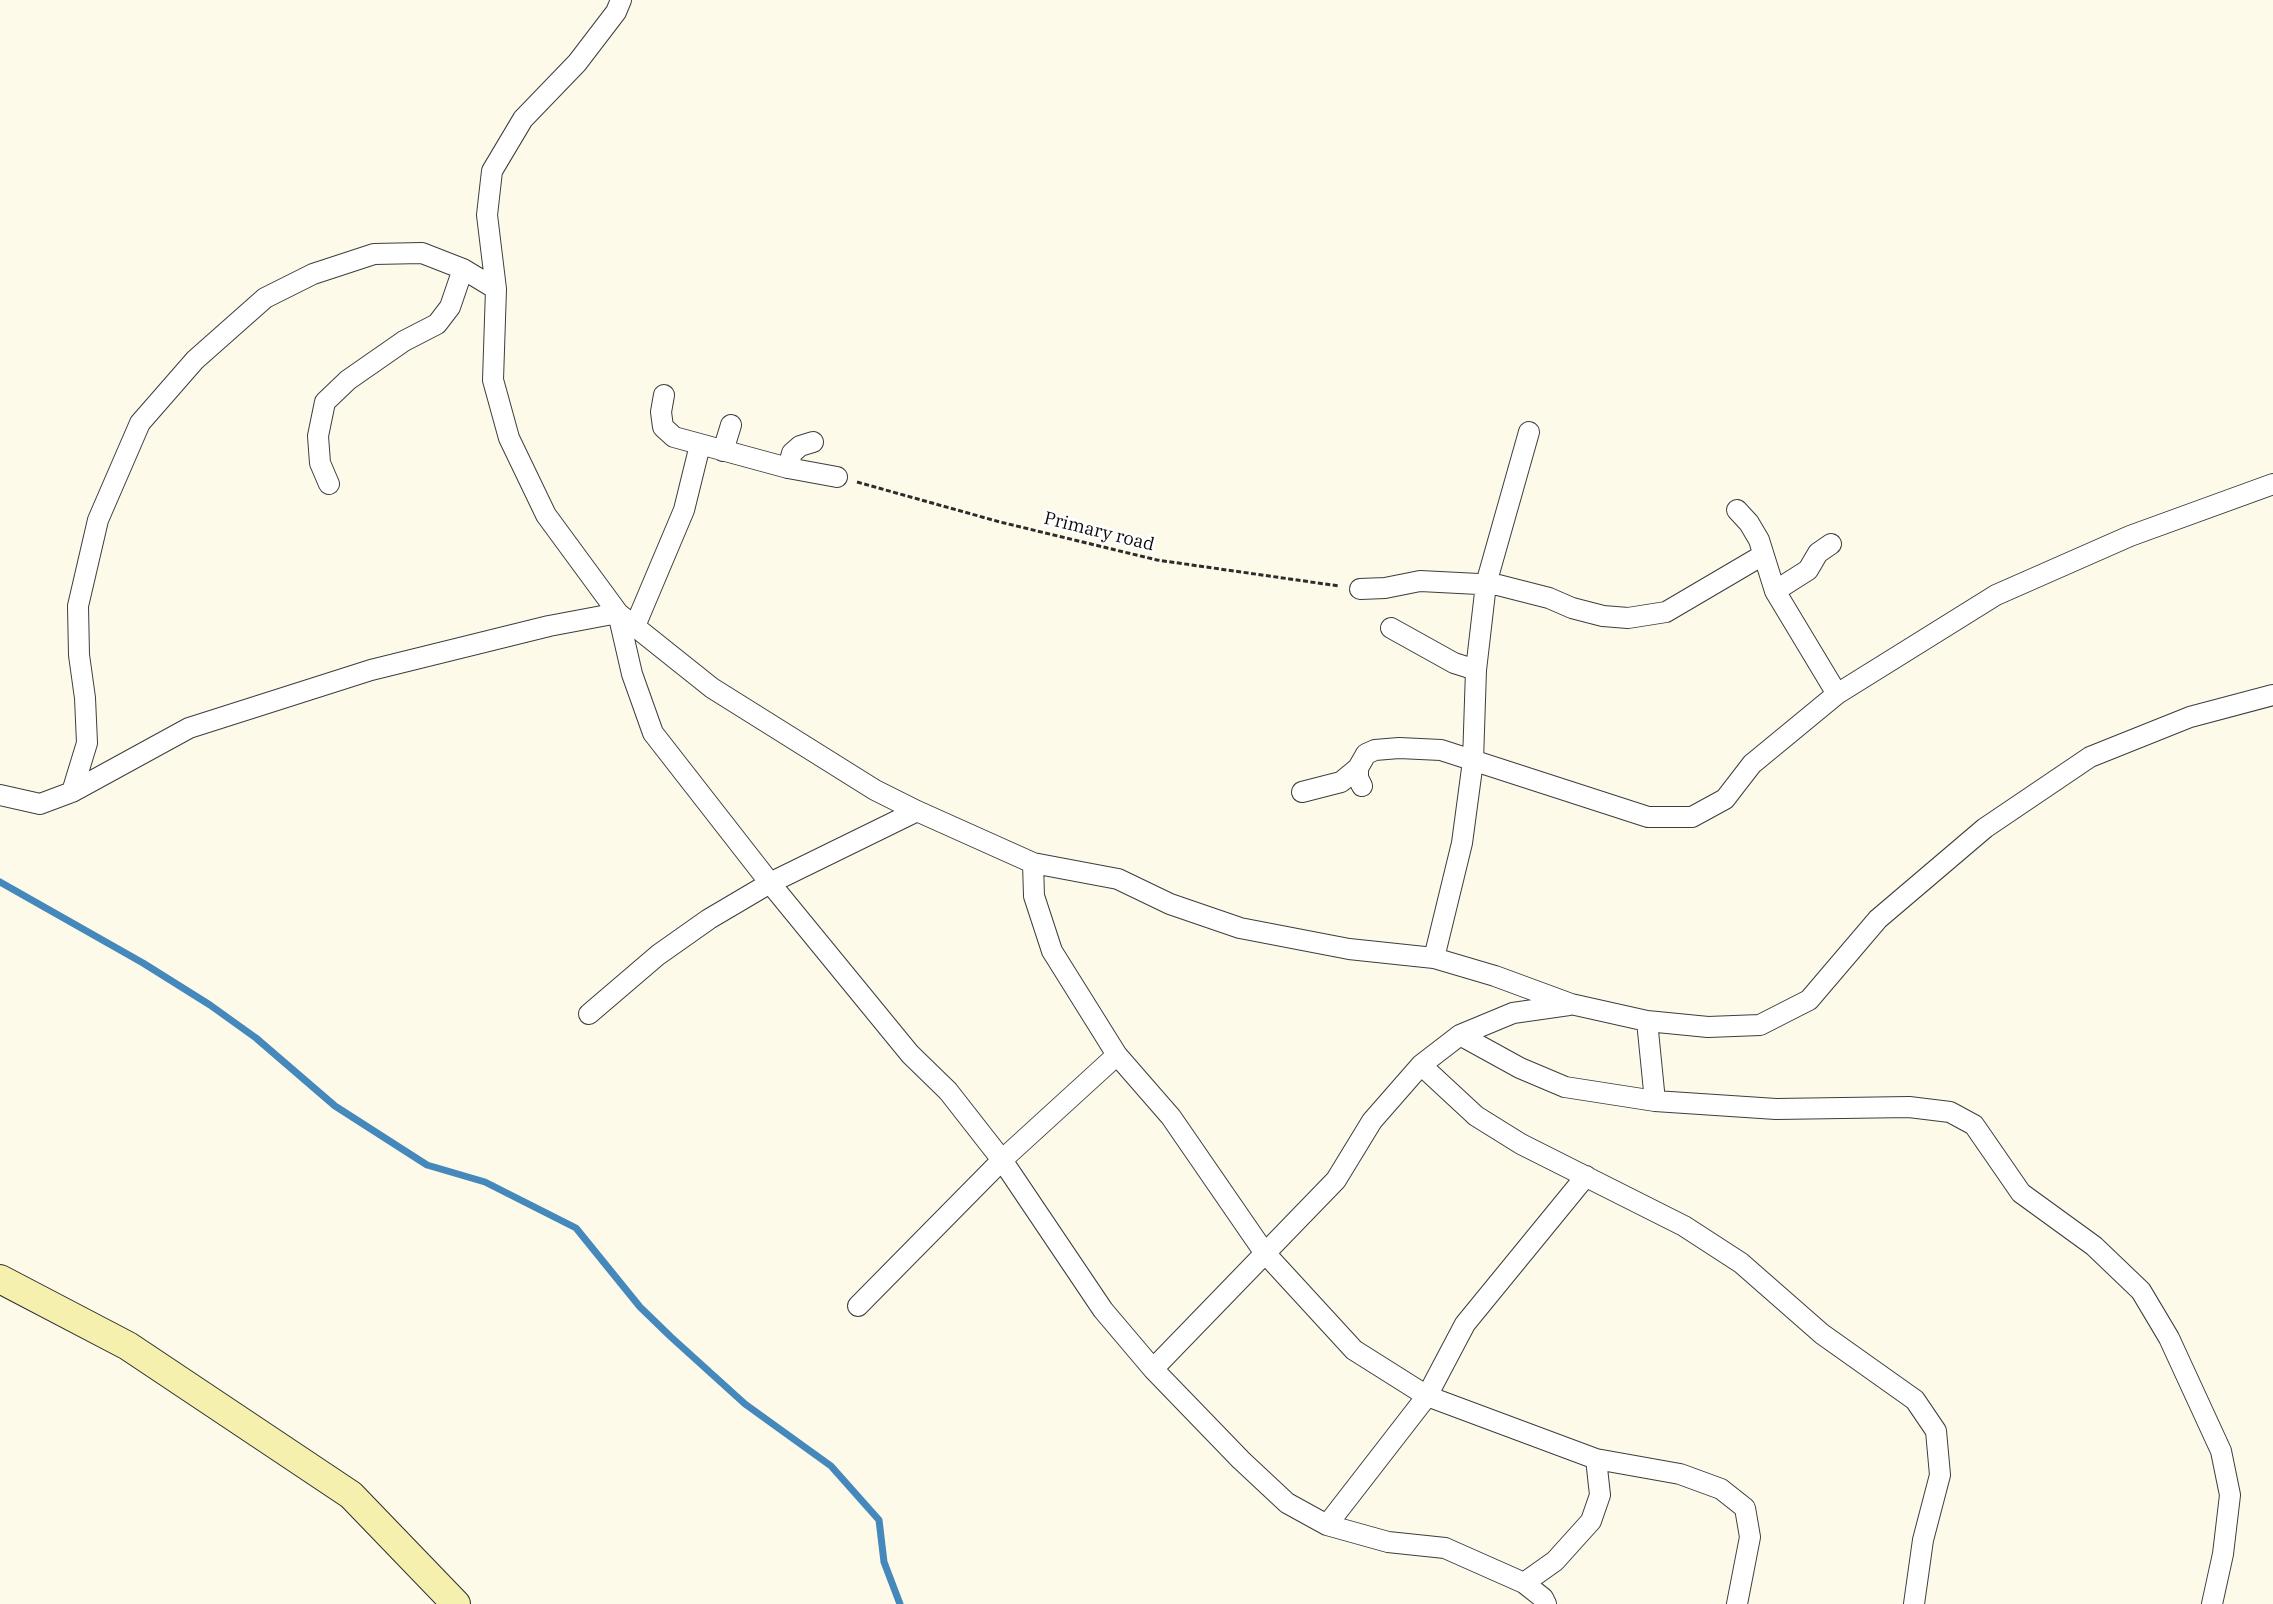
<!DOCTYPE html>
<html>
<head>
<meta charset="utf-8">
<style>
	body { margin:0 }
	canvas { display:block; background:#fdfaea }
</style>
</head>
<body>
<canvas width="2273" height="1604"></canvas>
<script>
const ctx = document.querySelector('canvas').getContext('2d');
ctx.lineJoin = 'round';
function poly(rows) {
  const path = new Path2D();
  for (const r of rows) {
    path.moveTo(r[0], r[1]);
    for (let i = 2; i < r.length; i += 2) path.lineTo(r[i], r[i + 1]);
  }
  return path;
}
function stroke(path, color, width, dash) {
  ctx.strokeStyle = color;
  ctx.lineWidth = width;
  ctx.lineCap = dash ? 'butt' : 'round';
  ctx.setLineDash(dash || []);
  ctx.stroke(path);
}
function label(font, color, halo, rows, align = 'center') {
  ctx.font = font + ' "IBM Plex Serif",serif';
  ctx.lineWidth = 5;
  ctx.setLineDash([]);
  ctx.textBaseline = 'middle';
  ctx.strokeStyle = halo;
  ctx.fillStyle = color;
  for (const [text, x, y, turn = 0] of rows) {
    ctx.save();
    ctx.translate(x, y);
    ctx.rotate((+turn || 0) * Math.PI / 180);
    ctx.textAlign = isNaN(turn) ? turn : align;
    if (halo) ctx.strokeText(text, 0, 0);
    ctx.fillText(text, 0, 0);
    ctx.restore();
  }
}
const stream = poly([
	[0,882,143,963,210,1005,256,1038,335,1106,427,1165,485,1182,576,1228,640,1307,671,1337,745,1404,831,1466,879,1520,884,1562,900,1604]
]);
const path = poly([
	[857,482,1000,522,1157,560,1339,586]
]);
const street = poly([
	[621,0,616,12,577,63,523,119,492,171,487,215,496,289,493,380,509,438,546,515,618,613,712,688,875,790,917,811,1033,863,1118,879,1170,904,1240,928,1349,949,1434,958,1495,976,1571,1004,1647,1021,1708,1027,1760,1025,1809,1000,1878,919,1985,828,2090,757,2190,717,2273,695],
	[664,395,661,412,663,427,674,437,788,468,837,477],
	[723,451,731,425],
	[788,468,792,453,800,446,813,442],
	[329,484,320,463,318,436,325,402,348,380,404,341,437,324,450,307,463,269],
	[1737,510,1749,523,1759,540,1775,591,1837,694],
	[1360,589,1385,588,1420,581,1498,585,1549,598,1572,608,1603,616,1628,618,1666,612,1763,555],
	[1775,591,1808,570,1818,553,1831,544],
	[635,626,684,510,700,445],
	[1391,628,1454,663,1476,670],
	[1362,786,1358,778,1358,768,1366,754,1375,750,1399,748,1441,750,1648,817,1692,817,1725,799,1752,764,1837,694,1996,595,2130,536,2273,484],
	[72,792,87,743,85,698,79,655,78,606,98,520,140,423,195,360,265,298,313,274,374,254,422,253,463,269,496,289],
	[1302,792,1341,782,1358,768],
	[0,795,40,804,72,792,189,728,371,670,549,626,618,613,632,674,653,733,770,883,910,1054,948,1091,1002,1160,1103,1310,1153,1369,1241,1460,1287,1503,1327,1525,1388,1542,1445,1548,1524,1583,1543,1598,1546,1604],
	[1033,863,1034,896,1052,951,1117,1055,1171,1117,1264,1252,1354,1350,1427,1396,1596,1459,1680,1474,1721,1489,1745,1508,1750,1537,1737,1604],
	[1434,958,1462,843,1473,761,1476,670,1486,584,1529,432],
	[589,1014,658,955,709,919,770,883,917,811],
	[1647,1021,1655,1101],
	[1460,1035,1520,1068,1565,1087,1655,1101,1776,1109,1909,1107,1950,1112,1974,1125,2021,1193,2094,1246,2141,1291,2169,1338,2221,1451,2230,1495,2223,1554,2212,1604],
	[1421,1065,1476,1116,1521,1144,1684,1226,1741,1263,1822,1334,1915,1400,1936,1431,1940,1475,1923,1540,1914,1604],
	[858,1306,1002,1160,1117,1055],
	[1153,1369,1336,1180,1372,1121,1421,1065,1460,1035,1513,1013,1569,1005],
	[1327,1525,1427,1396,1465,1324,1586,1176],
	[1524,1583,1555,1561,1591,1521,1600,1495,1596,1459]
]);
const secondary = poly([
	[0,1279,128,1346,351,1495,456,1604]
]);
const streetNames = [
	["Primary road",1099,532,14]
];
stroke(stream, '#4588bc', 7);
stroke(street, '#3d3d3d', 22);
stroke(secondary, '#2c2c2c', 30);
stroke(path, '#2c2c2c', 3, [5, 2.5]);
stroke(street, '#fff', 20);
stroke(secondary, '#f5f0ad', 28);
label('18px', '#0a0a0a', '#fff', streetNames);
</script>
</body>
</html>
